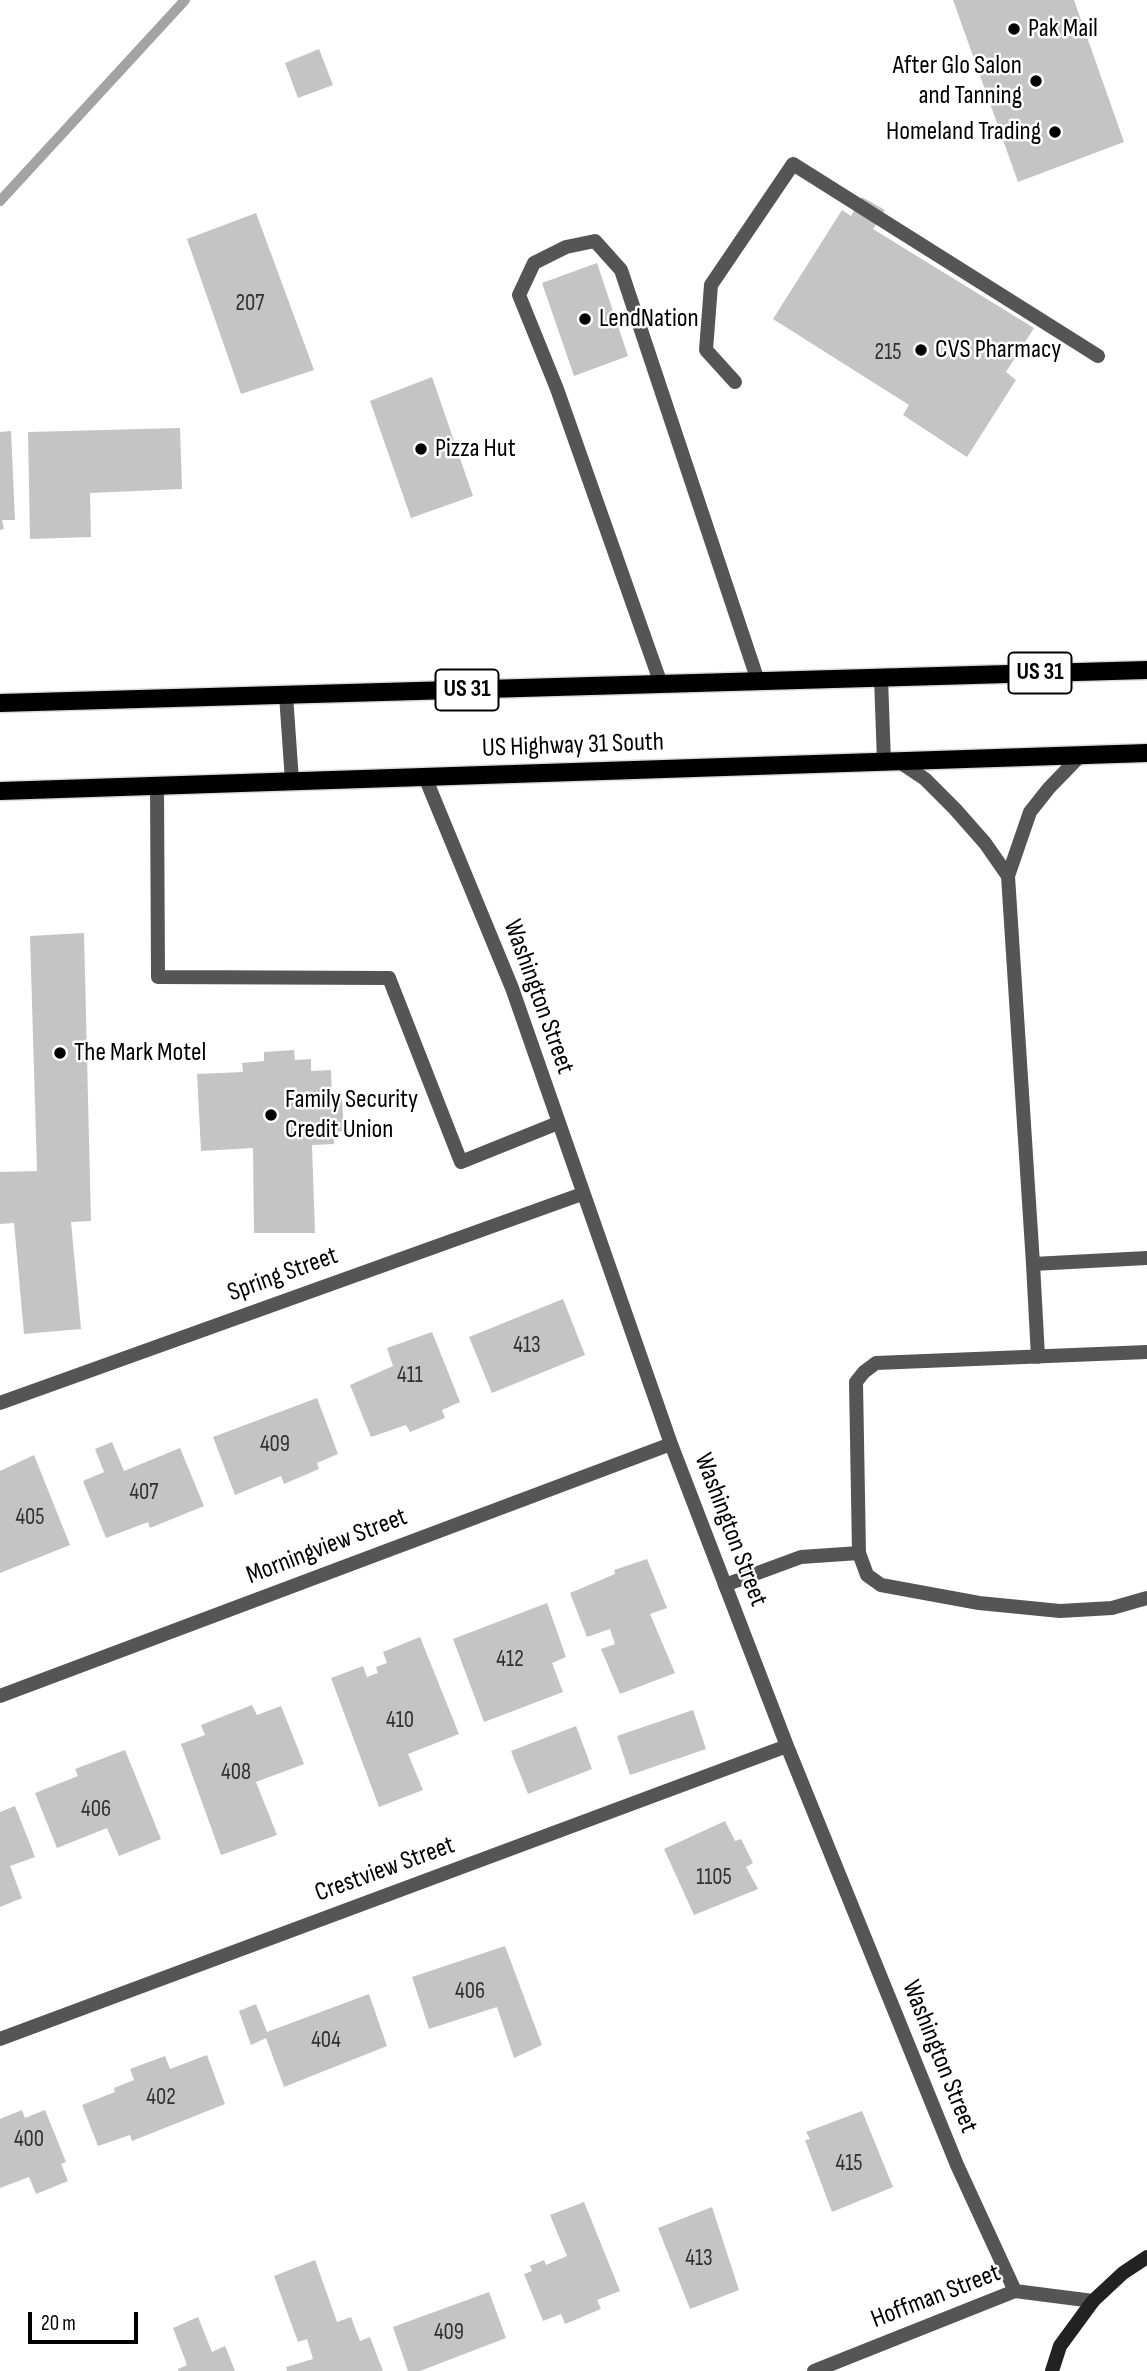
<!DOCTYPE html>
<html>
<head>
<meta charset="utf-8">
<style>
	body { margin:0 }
	#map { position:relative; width:1147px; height:2371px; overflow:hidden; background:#fff; font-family:"Sofia Sans Condensed",sans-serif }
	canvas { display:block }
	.scale { position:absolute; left:28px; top:2312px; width:110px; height:32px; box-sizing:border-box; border:4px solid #000; border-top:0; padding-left:9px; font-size:21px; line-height:24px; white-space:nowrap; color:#000; -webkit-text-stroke:5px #fff; paint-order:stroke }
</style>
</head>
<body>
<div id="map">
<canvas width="1147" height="2371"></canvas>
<div class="scale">20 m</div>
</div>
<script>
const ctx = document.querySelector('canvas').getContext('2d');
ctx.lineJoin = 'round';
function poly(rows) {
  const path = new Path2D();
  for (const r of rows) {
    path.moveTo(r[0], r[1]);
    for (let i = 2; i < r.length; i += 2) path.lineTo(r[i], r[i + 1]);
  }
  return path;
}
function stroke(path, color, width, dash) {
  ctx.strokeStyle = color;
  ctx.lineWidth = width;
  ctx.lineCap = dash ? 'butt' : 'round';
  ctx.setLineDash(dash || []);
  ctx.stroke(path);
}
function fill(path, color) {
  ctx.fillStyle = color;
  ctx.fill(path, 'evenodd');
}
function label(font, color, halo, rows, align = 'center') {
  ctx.font = font + ' "Sofia Sans Condensed",sans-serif';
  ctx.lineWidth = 5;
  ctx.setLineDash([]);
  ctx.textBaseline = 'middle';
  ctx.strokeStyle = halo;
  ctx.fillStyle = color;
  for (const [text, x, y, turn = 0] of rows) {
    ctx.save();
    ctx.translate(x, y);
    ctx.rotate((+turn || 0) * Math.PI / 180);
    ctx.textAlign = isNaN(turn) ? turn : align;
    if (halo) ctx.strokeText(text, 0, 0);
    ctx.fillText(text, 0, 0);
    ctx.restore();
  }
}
const stream = poly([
	[0,201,185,0]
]);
const building = poly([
	[953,0,1074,0,1124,142,1018,182],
	[319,49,333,85,298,98,285,63],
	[862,197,885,210,873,229,1034,328,1006,372,1016,380,967,457,903,415,909,405,773,319,842,210,851,216],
	[256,213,314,370,241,394,187,239],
	[597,263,628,356,574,376,542,283],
	[432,377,473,496,411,518,370,401],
	[180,428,182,489,90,493,91,537,30,539,28,432],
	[11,431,15,520,2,520,4,529,0,530,0,432],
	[84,933,91,1221,71,1222,81,1329,24,1334,14,1223,0,1224,0,1172,37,1171,30,936],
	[294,1050,295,1060,311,1059,311,1071,331,1070,332,1099,342,1099,344,1131,334,1132,334,1144,312,1145,315,1233,254,1233,253,1148,201,1151,197,1074,243,1072,242,1063,264,1061,264,1052],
	[563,1299,585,1355,492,1393,469,1337],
	[432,1332,460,1402,442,1410,445,1418,410,1432,406,1425,371,1437,350,1385,393,1366,387,1348],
	[317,1398,338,1454,317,1463,319,1469,284,1484,281,1476,235,1495,213,1437],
	[112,1442,124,1471,180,1448,204,1506,150,1528,148,1522,106,1538,83,1481,104,1472,95,1449],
	[34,1455,70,1545,0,1573,0,1471],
	[647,1559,667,1608,650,1614,675,1673,620,1694,601,1649,615,1644,610,1629,587,1637,570,1593,615,1574,614,1570],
	[547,1603,566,1657,552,1663,563,1692,484,1722,453,1639],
	[420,1637,459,1734,408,1754,423,1790,379,1807,331,1678,363,1666,367,1677,378,1673,376,1667,387,1663,383,1652],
	[252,1705,257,1715,281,1706,304,1764,256,1782,277,1835,221,1855,181,1744,205,1735,201,1725],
	[693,1710,706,1749,630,1775,617,1736],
	[576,1726,592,1769,528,1794,511,1751],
	[125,1750,161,1839,119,1856,107,1828,57,1848,35,1793,78,1776,75,1769],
	[15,1806,35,1857,10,1866,22,1898,0,1907,0,1812],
	[725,1821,735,1841,741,1839,753,1863,746,1867,758,1889,694,1915,664,1849],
	[505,1946,542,2045,514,2058,497,2007,429,2029,412,1977],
	[369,1994,387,2046,284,2087,266,2038,251,2045,239,2011,256,2004,267,2032],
	[207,2055,225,2104,132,2141,130,2135,98,2146,82,2105,115,2092,114,2088,134,2080,130,2069,165,2056,170,2069],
	[22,2110,25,2118,45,2110,66,2162,61,2164,68,2181,36,2194,29,2177,0,2188,0,2119],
	[862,2111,893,2187,832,2212,805,2140,810,2139,806,2132],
	[584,2202,620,2291,597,2300,601,2309,565,2324,561,2314,543,2321,524,2274,532,2271,530,2266,544,2260,546,2265,567,2256,550,2215],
	[712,2207,739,2290,690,2309,658,2228],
	[315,2260,337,2322,351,2317,360,2341,370,2337,383,2371,287,2371,286,2367,313,2359,307,2339,298,2342,274,2276],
	[489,2292,506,2338,420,2371,408,2371,393,2327],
	[198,2317,212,2352,225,2346,235,2371,178,2371,178,2369,187,2365,173,2328]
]);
const lane = poly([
	[735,382,706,350,711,285,793,164,1098,356],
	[881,678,884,762],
	[661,684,557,389,519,295,534,263,566,247,595,241,621,270,758,681],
	[286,695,292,781],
	[898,761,925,779,955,809,985,843,1008,876,1030,812,1049,788,1081,755],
	[157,786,158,977,389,978,461,1162,558,1123],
	[1008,876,1033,1264,1147,1258],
	[1033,1264,1038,1357],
	[1147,1352,876,1363,864,1372,856,1382,859,1553,867,1575,881,1585,979,1603,1060,1611,1112,1608,1147,1598],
	[725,1585,801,1557,859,1553]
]);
const street = poly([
	[425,777,512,988,671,1444,787,1746,957,2165,1015,2291],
	[0,1403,582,1194],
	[0,1696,671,1444],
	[0,2039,787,1746],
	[814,2371,1015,2291,1093,2301]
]);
const secondary = poly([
	[1052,2371,1060,2346,1093,2301,1123,2273,1147,2257]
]);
const primary = poly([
	[0,703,1147,670],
	[0,791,1147,753]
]);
const markers = [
	[1014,29,7,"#000"],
	[1036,81,7,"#000"],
	[1055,132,7,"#000"],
	[585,319,7,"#000"],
	[921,350,7,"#000"],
	[421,449,7,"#000"],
	[60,1053,7,"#000"],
	[271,1115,7,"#000"]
];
const numberNames = [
	["207",250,304],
	["215",888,353],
	["413",527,1346],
	["411",410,1376],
	["409",275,1445],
	["407",144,1493],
	["405",30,1518],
	["412",510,1660],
	["410",400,1721],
	["408",236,1773],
	["406",96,1810],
	["1105",714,1878],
	["406",470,1992],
	["404",326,2041],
	["402",161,2098],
	["400",29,2140],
	["415",849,2164],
	["413",699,2259],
	["409",449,2333]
];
const shields = [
	[1040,673,63],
	[467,690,63]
];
const shieldNames = [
	["US 31",1040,673],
	["US 31",467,690]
];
const poiNames = [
	["Pak Mail",1028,29],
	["After Glo Salon",1022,66,"right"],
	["and Tanning",1022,96,"right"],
	["Homeland Trading",1041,132,"right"],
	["LendNation",599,319],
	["CVS Pharmacy",935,350],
	["Pizza Hut",435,449],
	["The Mark Motel",74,1053],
	["Family Security",285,1100],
	["Credit Union",285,1130]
];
const streetNames = [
	["US Highway 31 South",573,746,-2],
	["Washington Street",538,997,70],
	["Spring Street",283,1275,-20],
	["Washington Street",730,1530,69],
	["Morningview Street",327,1547,-21],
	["Crestview Street",385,1870,-20],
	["Washington Street",939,2057,68],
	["Hoffman Street",936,2297,-21]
];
stroke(stream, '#a3a3a3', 10);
fill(building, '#c4c4c4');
stroke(primary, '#dbdbdb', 21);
stroke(lane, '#555', 14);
stroke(street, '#555', 14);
stroke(secondary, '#222', 14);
stroke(primary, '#000', 18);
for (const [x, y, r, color] of markers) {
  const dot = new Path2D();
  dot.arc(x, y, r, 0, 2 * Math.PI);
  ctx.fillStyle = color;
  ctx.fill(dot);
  stroke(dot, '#fff', 2.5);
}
label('23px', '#313131', null, numberNames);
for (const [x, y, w] of shields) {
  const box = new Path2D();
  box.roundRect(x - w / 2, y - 20.5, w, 41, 5);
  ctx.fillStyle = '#fff';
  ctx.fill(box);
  stroke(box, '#000', 2);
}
label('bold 24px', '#000', null, shieldNames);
label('26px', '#000', '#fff', poiNames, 'left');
label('26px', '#000', '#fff', streetNames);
</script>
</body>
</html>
